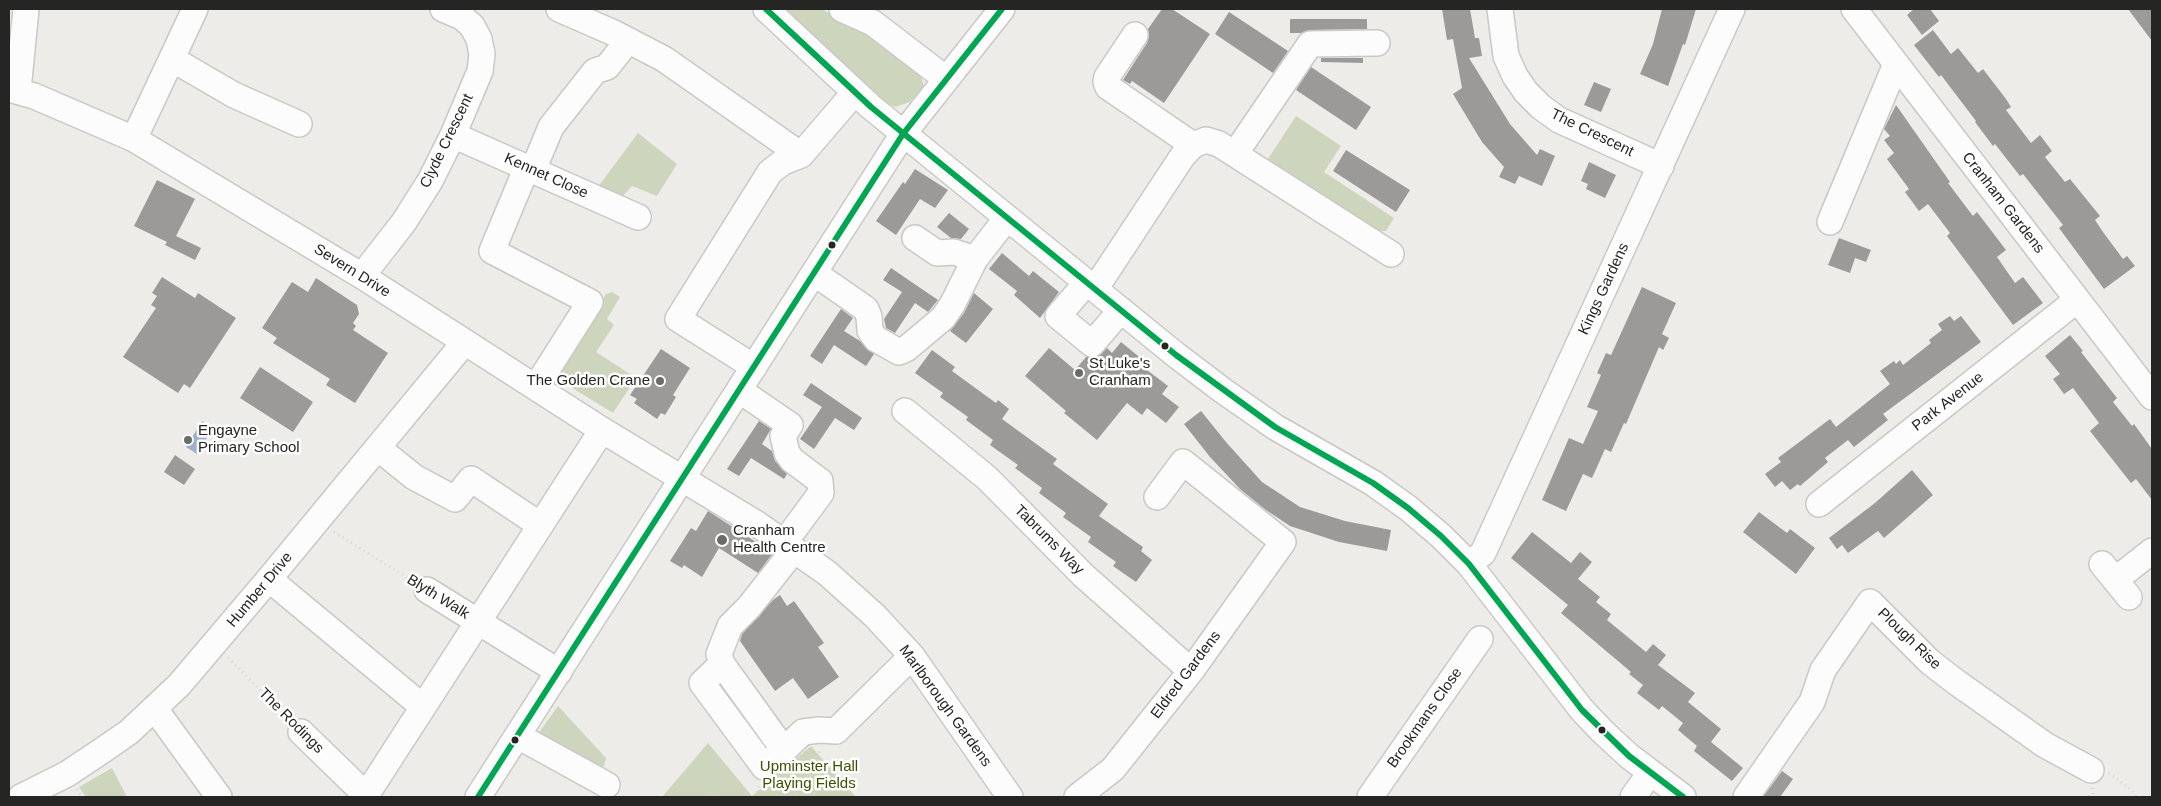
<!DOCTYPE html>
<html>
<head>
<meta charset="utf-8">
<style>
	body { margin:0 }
	#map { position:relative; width:2161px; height:806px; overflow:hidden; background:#eeece9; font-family:Arial,sans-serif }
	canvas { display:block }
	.frame { position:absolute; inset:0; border:10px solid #252523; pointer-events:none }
</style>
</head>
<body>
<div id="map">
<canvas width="2161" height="806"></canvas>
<div class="frame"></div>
</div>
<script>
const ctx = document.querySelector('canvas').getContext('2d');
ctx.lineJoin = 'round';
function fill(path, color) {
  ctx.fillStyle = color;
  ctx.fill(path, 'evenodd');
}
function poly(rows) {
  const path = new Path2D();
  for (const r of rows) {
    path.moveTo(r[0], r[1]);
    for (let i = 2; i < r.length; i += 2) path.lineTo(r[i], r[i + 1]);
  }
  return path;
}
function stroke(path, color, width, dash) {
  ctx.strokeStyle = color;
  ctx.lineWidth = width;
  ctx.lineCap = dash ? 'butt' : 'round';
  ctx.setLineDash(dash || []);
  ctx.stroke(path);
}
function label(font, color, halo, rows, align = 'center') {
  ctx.font = font + ' Arial,sans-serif';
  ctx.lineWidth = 5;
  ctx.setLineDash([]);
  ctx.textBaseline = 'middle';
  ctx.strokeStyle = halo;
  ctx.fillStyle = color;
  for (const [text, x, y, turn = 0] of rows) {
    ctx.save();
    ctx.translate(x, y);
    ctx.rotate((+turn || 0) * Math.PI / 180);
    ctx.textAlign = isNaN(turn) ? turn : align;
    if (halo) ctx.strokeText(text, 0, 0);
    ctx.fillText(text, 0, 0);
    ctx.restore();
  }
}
const green = poly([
	[779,9,822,9,857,29,919,69,924,87,910,102,895,107,876,98],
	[1296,116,1341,146,1324,172,1394,218,1386,231,1378,231,1268,159],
	[638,133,677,164,657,196,632,186,623,196,598,187],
	[612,292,620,297,607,319,614,325,596,352,636,378,613,413,556,378,606,294],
	[558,706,606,758,604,766,594,770,535,738],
	[708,743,752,796,811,746,856,797,662,797],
	[112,768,127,797,86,797,79,787]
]);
const water = poly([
	[202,421,213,428,197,454,186,447]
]);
const building = poly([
	[1162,9,1172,9,1210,34,1164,103,1132,81,1130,84,1123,80,1147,43,1149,36,1148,29],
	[1442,9,1470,9,1475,38,1479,38,1482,56,1469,58,1510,124,1537,155,1540,149,1555,156,1542,186,1519,176,1515,184,1499,177,1504,167,1482,142,1453,94,1462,88,1453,39,1447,40],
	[1662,9,1696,9,1685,45,1683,44,1668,86,1640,74,1653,44],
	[1914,9,1930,9,1939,21,1922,35,1907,15],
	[2128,9,2152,9,2152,41],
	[1229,12,1288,51,1273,73,1215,34],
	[1290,19,1367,19,1367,29,1310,30,1301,33,1290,33],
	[1933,30,1951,54,1958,48,1978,73,1983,69,2006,99,2011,107,2006,110,2031,143,2040,135,2052,151,2045,157,2065,182,2070,179,2100,216,2095,220,2103,232,2123,259,2127,256,2135,266,2104,289,2059,228,2063,225,2023,174,2020,176,1995,144,1993,146,1975,122,1976,121,1941,75,1939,77,1914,45],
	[1321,58,1363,58,1363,63,1321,62],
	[1311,67,1371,107,1356,130,1296,90],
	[1594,82,1611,89,1601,112,1584,105],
	[1896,105,1950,182,1948,183,1973,216,1977,212,2006,250,1997,257,2015,283,2023,277,2043,303,2013,325,1947,236,1950,233,1928,204,1919,211,1905,192,1909,189,1887,159,1894,153,1884,140,1890,136,1884,129],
	[1346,150,1410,190,1396,212,1333,171],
	[1589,162,1616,175,1605,198,1586,189,1588,184,1581,181],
	[915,169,948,190,935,208,920,199,896,235,876,221,903,182,905,184],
	[157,180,195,199,176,236,201,248,195,260,165,245,167,242,134,226],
	[949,213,969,229,961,239,951,238,937,227],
	[1839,238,1871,250,1866,262,1855,258,1850,273,1828,265],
	[1002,253,1029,276,1033,271,1059,292,1040,318,1014,295,1017,291,989,269],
	[891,268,938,300,928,312,915,303,895,333,886,328,884,319,902,292,883,280],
	[162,277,195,298,198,293,236,318,190,388,184,384,178,393,123,357,156,308,151,305,157,296,152,293],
	[316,278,357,305,359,314,353,323,356,326,353,330,388,353,355,403,326,385,330,379,273,343,277,338,262,328,292,282,308,292],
	[1642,287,1676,303,1662,334,1669,338,1663,350,1659,347,1626,424,1624,423,1611,452,1605,449,1592,478,1583,474,1566,511,1542,500,1569,438,1583,444,1598,411,1587,407,1601,375,1597,373,1606,353,1611,355],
	[974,293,993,309,966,343,950,331,964,313],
	[841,309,853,318,844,331,860,341,874,354,866,366,834,345,822,364,810,356],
	[1950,316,1954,321,1961,316,1981,342,1883,414,1888,420,1854,447,1848,440,1825,458,1828,462,1800,486,1798,484,1790,490,1782,481,1775,487,1765,474,1781,462,1778,458,1830,419,1836,427,1890,384,1880,371,1894,361,1896,364,1900,360,1903,365,1931,343,1929,340,1942,330,1938,324],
	[2070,335,2083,351,2081,352,2117,398,2113,402,2132,426,2134,424,2152,449,2152,500,2136,479,2131,483,2090,431,2099,423,2073,388,2064,394,2053,379,2060,374,2045,356],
	[1121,342,1143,360,1139,364,1168,386,1162,394,1179,407,1166,423,1147,408,1142,415,1127,403,1097,440,1064,413,1066,411,1025,376,1049,348,1075,370,1086,357,1097,357,1107,348,1112,353],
	[661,349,690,368,673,395,676,397,665,415,661,413,657,419,634,403,637,399,630,395],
	[932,350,955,367,952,371,996,403,998,400,1009,409,1002,419,1057,459,1053,464,1108,504,1099,516,1143,547,1141,551,1152,560,1136,582,1113,566,1116,562,1088,542,1091,537,1063,517,1066,513,1039,493,1042,488,1015,468,1018,465,990,445,993,440,966,420,968,417,940,397,943,393,915,373],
	[260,367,313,402,293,432,240,398],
	[811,383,862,418,854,430,835,418,814,449,800,439,822,407,803,395],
	[1201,411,1226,442,1262,482,1300,507,1345,521,1391,530,1387,551,1339,542,1290,526,1266,510,1240,489,1210,457,1184,424],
	[759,421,771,429,762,444,772,451,775,461,787,474,784,479,751,458,739,476,727,469],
	[175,455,195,469,184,485,164,472],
	[1912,470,1933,495,1884,538,1878,531,1848,553,1842,545,1837,549,1829,538,1875,503],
	[708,511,773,553,758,573,719,548,702,577,684,565,682,568,670,561,691,528,696,531],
	[1759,512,1787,533,1790,529,1815,548,1796,574,1743,532],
	[1532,532,1571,563,1580,552,1592,562,1578,579,1600,597,1596,602,1611,614,1607,620,1646,652,1653,644,1666,655,1658,665,1695,693,1688,702,1721,729,1711,742,1743,768,1732,781,1694,751,1697,746,1678,730,1683,723,1662,706,1659,710,1637,693,1643,685,1629,674,1631,672,1561,613,1568,605,1511,558],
	[780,595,787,606,794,601,824,643,818,647,839,677,808,699,793,678,775,691,740,641,742,634,773,600],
	[1782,771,1793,779,1780,797,1763,797]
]);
const path = poly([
	[334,532,411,580],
	[228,658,289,719],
	[2109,773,2132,790,2136,797],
	[806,785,820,751],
	[2093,788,2093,797],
	[77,789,82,797],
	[706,797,712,790,717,797],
	[756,797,759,786],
	[792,797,806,785,817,797]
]);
const minor = poly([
	[559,9,614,33,664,59,801,155],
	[766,9,871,107,1176,355,1222,390,1275,427,1373,483,1408,508,1441,536,1469,564,1582,710,1603,732,1629,756,1683,797],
	[842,9,873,23,946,79],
	[1500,9,1506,56,1515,76,1526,92,1541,107,1559,120,1661,166],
	[1854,9,2152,397],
	[1135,35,1107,77,1106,82,1108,87,1193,145],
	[172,59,234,95,299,124],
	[9,89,34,96,134,139,362,276,602,430,757,524,827,573,875,616,912,656,1010,797],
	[18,90,26,9],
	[453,135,638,217],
	[134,139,195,9],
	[1235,154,1310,44,1377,43],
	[527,167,492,251,590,302,536,387],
	[533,170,551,127,595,71,607,67,623,47],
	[1830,222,1896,64],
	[915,238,937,253,954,252,975,259],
	[814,273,866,309,869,317,870,331,876,339,899,352,906,349,943,318,952,305,975,259,1007,218],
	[362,276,404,222,430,181,453,135,480,71,482,54,479,39,472,26,462,17,443,9],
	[1087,282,1058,316,1092,344,1121,310],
	[1095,289,1182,157,1193,145,1206,140,1219,144,1391,254],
	[754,367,678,319,770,172,783,162,801,155,855,92],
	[739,390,790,425,783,436,787,453,792,460,820,481,821,493,784,543],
	[905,411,987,478,1083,575,1191,671],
	[378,448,414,477,455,499,471,479,540,525],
	[1819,504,2077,300],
	[1469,564,1483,553,1732,9],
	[2102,564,2129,597],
	[269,579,423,707],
	[2115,580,2152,551],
	[427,590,559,672],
	[722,664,702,683,764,767,784,750,722,664,719,654,730,626,749,607,794,550],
	[155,709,219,797],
	[301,732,368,797],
	[518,736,607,785],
	[784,750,803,732,819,730,836,731,912,656],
	[21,797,67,774,103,750,129,732,179,685,269,579,464,343],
	[365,797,602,430],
	[478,797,903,134,1002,9],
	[1077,797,1113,769,1191,671,1283,542,1183,462,1157,497],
	[1370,797,1480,639],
	[1633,797,1650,773],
	[1746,797,1812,702,1823,670,1870,602,1930,662,1956,682,2045,745,2091,770]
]);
const bus1 = poly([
	[766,9,871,107,1176,355,1275,427,1373,483,1408,508,1441,536,1469,564,1582,710,1629,756,1683,797],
	[478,797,903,134,1002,9]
]);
const markers = [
	[832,245,4.5,"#252523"],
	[1165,346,4.5,"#252523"],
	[1079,373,5,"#6b6b68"],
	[660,381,5,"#6b6b68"],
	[188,440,5,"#6b6b68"],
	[722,540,6,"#6b6b68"],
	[1602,730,4.5,"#252523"],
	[515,740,4.5,"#252523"]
];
const streetNames = [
	["The Crescent",1592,133,26],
	["Clyde Crescent",447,141,-64],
	["Kennet Close",546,176,24],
	["Cranham Gardens",2003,203,52],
	["Severn Drive",352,271,32],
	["Kings Gardens",1604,289,-65],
	["Park Avenue",1948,402,-38],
	["Tabrums Way",1049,540,45],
	["Humber Drive",260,590,-50],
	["Blyth Walk",438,597,32],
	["Plough Rise",1909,639,44],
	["Eldred Gardens",1186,675,-53],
	["Marlborough Gardens",945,706,54],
	["Brookmans Close",1425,718,-55],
	["The Rodings",291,721,45]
];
const poiNames = [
	["St Luke's",1089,364],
	["Cranham",1089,381],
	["The Golden Crane",650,381,"right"],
	["Engayne",198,431],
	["Primary School",198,448],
	["Cranham",733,531],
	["Health Centre",733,548]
];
const parkNames = [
	["Upminster Hall",809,767],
	["Playing Fields",809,784]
];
fill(green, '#cdd6bc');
fill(water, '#9eb0cc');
fill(building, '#9b9a98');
stroke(minor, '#c9c8c6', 28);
stroke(path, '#d5d5d5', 3, [1, 4]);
stroke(minor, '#fcfcfc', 25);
stroke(bus1, '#00a651', 6);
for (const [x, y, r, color] of markers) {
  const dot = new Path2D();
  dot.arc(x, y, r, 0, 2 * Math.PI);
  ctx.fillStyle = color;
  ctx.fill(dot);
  stroke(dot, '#fff', 2);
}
label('15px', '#252523', '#fff', streetNames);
label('15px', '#252523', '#fff', poiNames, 'left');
label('15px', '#3a4f00', '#fff', parkNames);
</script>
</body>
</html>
